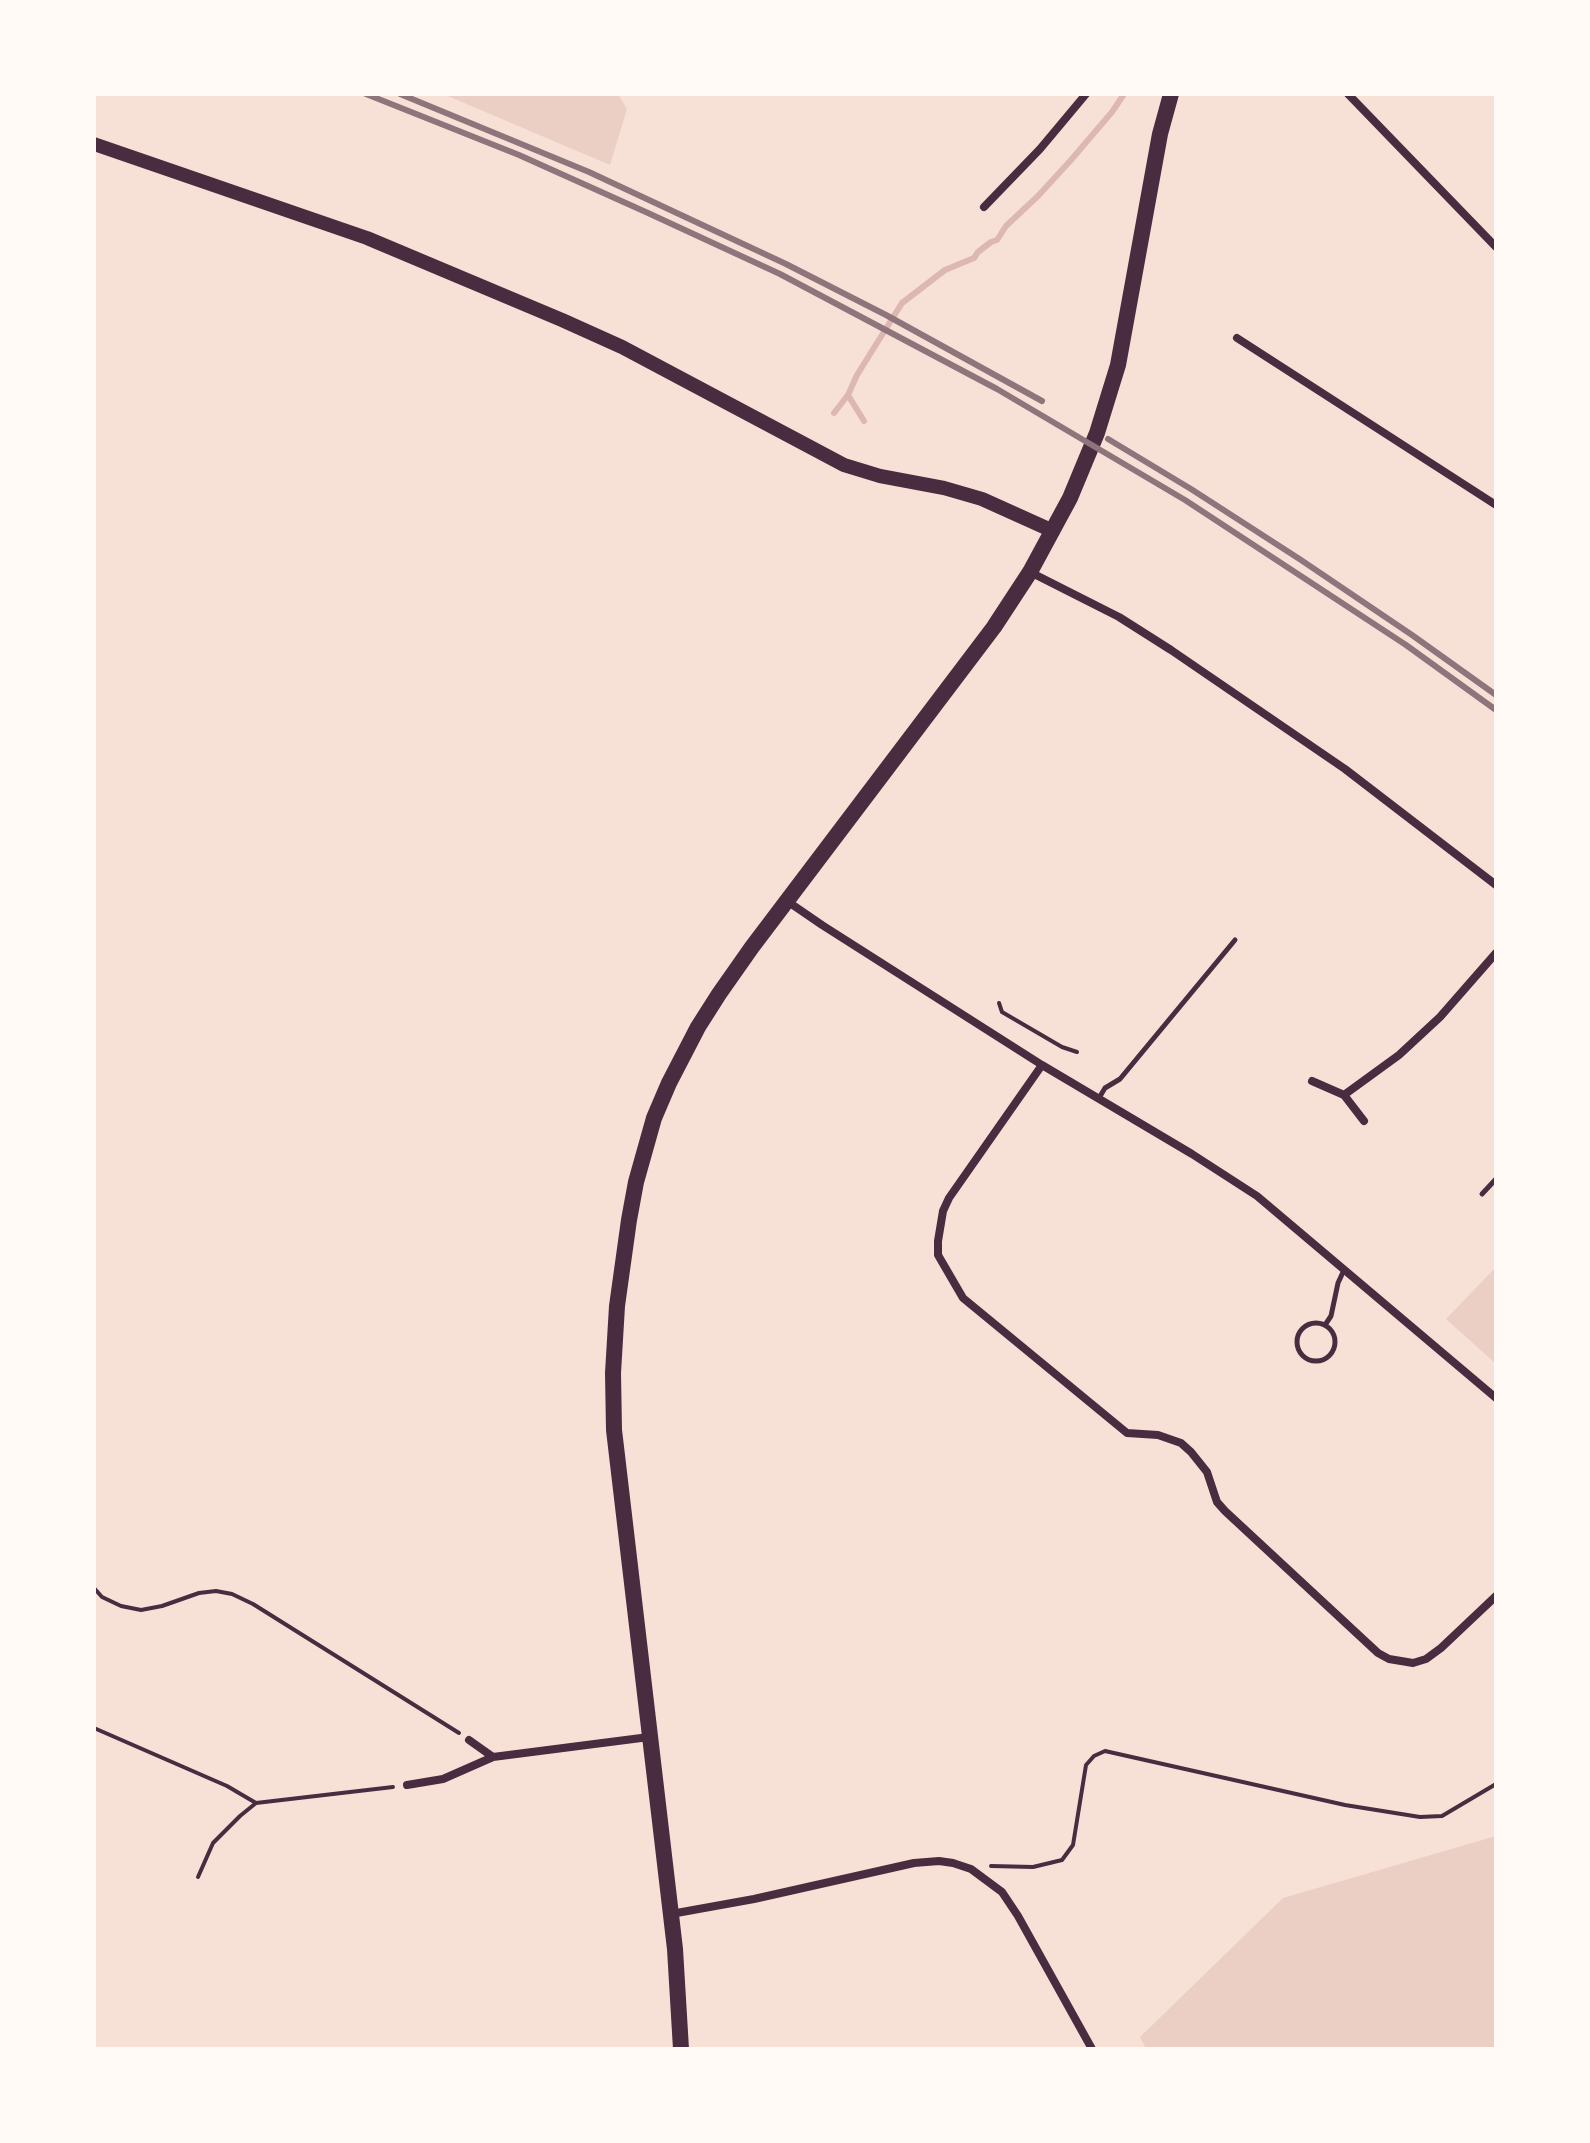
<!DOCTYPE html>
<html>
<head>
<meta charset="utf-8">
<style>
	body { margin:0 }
	#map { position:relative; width:1590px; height:2143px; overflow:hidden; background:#f7e1d7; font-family:Montserrat,sans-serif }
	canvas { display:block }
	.frame { position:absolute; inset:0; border:96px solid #fffaf5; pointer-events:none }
</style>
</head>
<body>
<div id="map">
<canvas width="1590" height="2143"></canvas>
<div class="frame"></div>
</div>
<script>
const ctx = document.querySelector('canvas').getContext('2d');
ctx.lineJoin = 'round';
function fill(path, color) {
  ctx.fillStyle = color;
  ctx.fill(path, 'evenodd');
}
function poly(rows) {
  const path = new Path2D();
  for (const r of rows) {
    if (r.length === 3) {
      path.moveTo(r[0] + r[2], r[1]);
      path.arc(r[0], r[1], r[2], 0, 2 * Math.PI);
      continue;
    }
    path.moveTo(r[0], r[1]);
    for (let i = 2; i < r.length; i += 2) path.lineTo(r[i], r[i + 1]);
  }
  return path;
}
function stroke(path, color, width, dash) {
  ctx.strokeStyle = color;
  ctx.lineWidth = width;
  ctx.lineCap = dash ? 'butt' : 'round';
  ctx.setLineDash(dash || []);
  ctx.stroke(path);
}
const green = poly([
	[443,94,618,94,627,109,610,165],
	[1496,1267,1496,1364,1446,1319],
	[1496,1836,1496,2049,1146,2049,1140,2037,1283,1898]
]);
const stream = poly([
	[848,395,864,421],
	[834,413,848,395,857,375,902,303,945,270,974,258,978,252,991,242,997,240,1006,226,1038,196,1071,160,1112,112,1124,94]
]);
const path = poly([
	[999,1003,1002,1012,1062,1047,1077,1052],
	[94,1588,102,1597,121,1606,141,1610,162,1606,199,1593,216,1591,232,1594,253,1604,459,1733],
	[94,1728,227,1786,256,1803],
	[991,1866,1033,1867,1062,1860,1073,1845,1086,1765,1094,1756,1105,1751,1345,1805,1420,1817,1442,1816,1496,1784],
	[198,1877,213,1843,240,1816,256,1803,393,1787]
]);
const service = poly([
	[1099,1098,1105,1088,1120,1079,1235,940],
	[1482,1194,1496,1179],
	[1316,1342,19],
	[1325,1325,1331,1316,1338,1283,1344,1270]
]);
const minor = poly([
	[1348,94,1496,247],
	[984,207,1040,149,1086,94],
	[1237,338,1496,505],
	[1030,572,1119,617,1171,650,1345,769,1496,885],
	[787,901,822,925,1042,1065,1192,1154,1257,1196,1496,1398],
	[1042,1065,949,1198,943,1211,938,1241,938,1255,963,1298,1127,1433,1158,1435,1181,1443,1191,1452,1207,1472,1217,1502,1225,1511,1378,1653,1389,1659,1413,1663,1426,1659,1441,1648,1496,1596],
	[1312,1081,1344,1095,1364,1121],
	[1344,1095,1399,1055,1440,1017,1496,953],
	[469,1740,493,1757],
	[407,1785,443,1779,493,1757,649,1737],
	[671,1914,754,1899,914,1863,939,1861,953,1863,971,1869,1002,1892,1018,1916,1092,2049]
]);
const tertiary = poly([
	[94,144,367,238,562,320,622,347,844,465,880,476,944,488,982,499,1053,531]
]);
const secondary = poly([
	[681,2049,675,1949,614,1430,613,1373,617,1306,629,1220,636,1182,654,1118,669,1083,698,1027,719,994,752,947,994,627,1030,572,1070,498,1097,433,1118,365,1160,134,1171,94]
]);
const rail = poly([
	[366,94,519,155,648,213,780,274,997,389,1185,500,1406,645,1496,710],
	[400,94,589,172,786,264,886,315,1042,401],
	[1108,439,1191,489,1301,560,1412,635,1496,695]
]);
fill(green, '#ebcfc5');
stroke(stream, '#dcb8b0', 6);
stroke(path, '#4a2c40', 4);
stroke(service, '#4a2c40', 5);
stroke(minor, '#4a2c40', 8);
stroke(tertiary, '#4a2c40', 14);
stroke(secondary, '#4a2c40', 16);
stroke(rail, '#8f747c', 6);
</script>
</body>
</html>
